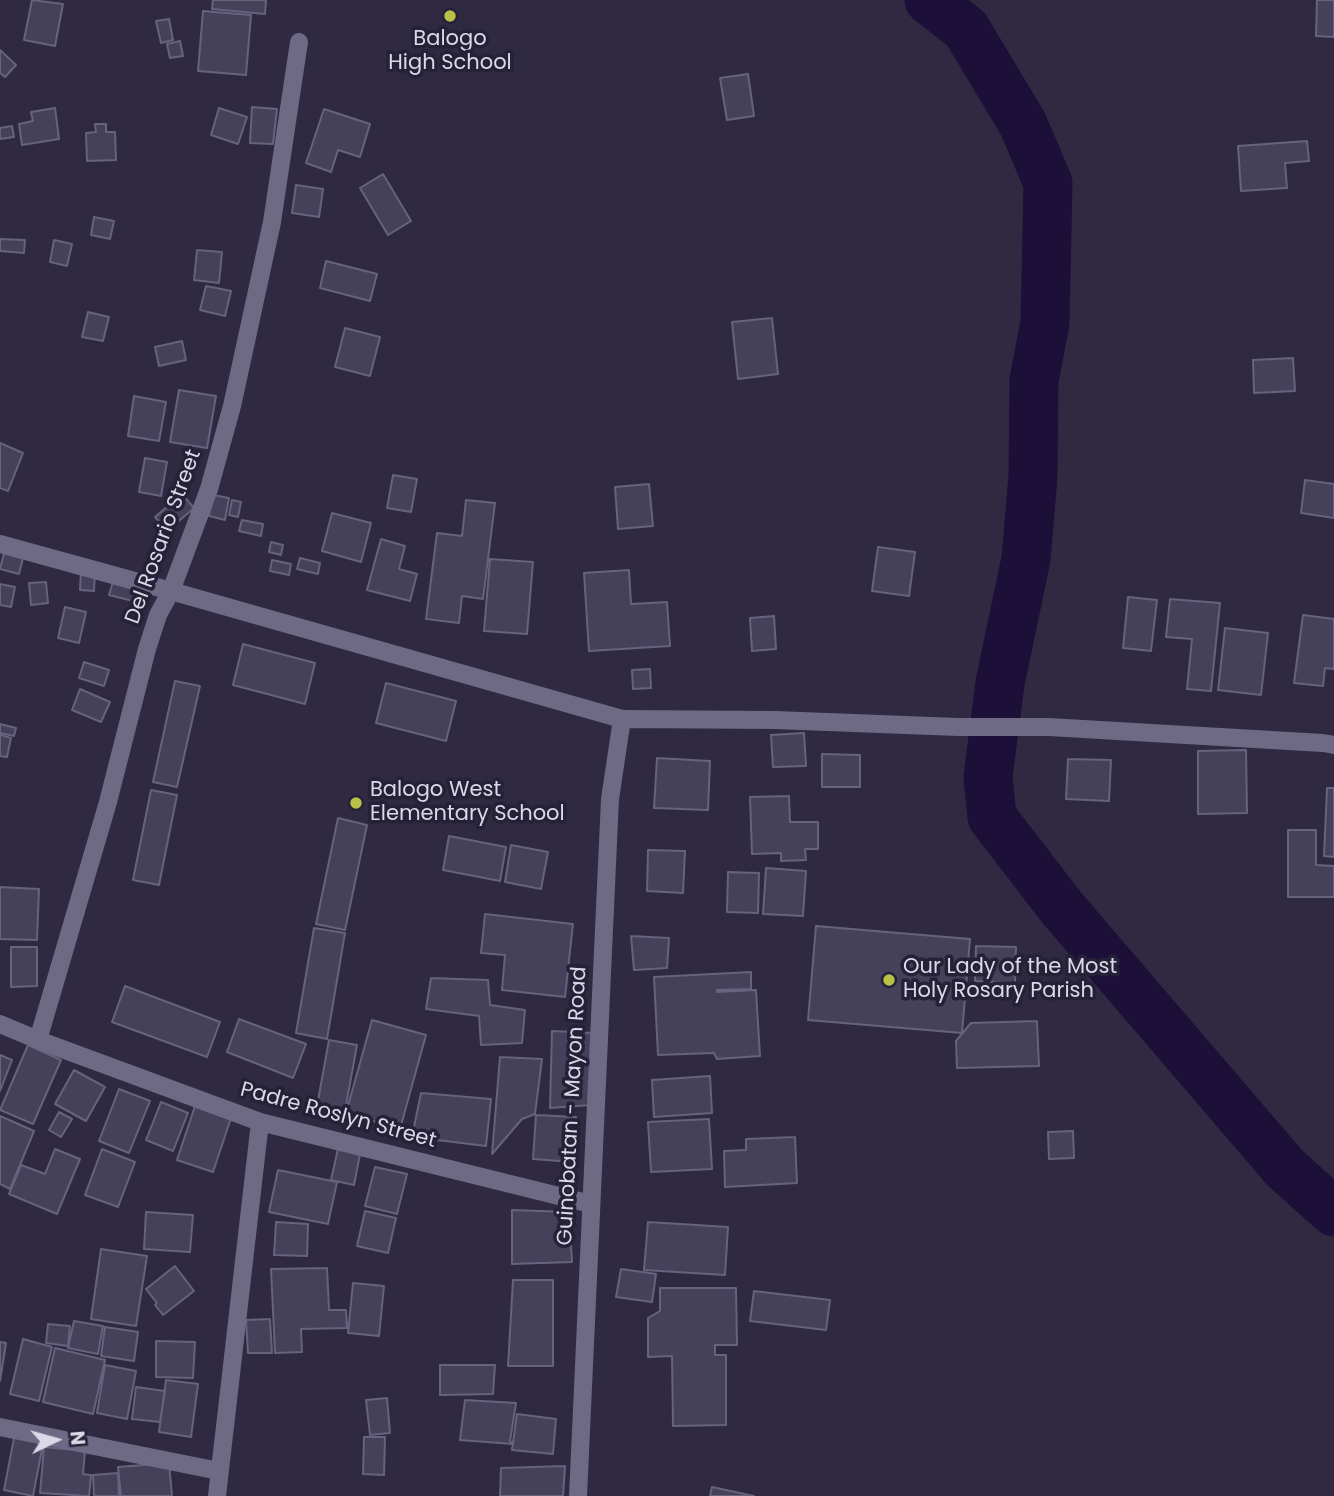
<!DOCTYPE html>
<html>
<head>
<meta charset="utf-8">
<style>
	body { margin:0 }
	#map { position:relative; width:1334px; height:1496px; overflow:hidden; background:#2f2a42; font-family:Poppins,sans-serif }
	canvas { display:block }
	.north { position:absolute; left:21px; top:1405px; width:70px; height:70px; -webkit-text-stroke:5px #252138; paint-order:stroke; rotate:85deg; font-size:19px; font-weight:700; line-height:28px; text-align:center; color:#dbd9e8 }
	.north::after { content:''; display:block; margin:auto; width:24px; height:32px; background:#dbd9e8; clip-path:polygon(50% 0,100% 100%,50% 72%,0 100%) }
</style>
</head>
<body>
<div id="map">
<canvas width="1334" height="1496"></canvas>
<div class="north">N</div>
</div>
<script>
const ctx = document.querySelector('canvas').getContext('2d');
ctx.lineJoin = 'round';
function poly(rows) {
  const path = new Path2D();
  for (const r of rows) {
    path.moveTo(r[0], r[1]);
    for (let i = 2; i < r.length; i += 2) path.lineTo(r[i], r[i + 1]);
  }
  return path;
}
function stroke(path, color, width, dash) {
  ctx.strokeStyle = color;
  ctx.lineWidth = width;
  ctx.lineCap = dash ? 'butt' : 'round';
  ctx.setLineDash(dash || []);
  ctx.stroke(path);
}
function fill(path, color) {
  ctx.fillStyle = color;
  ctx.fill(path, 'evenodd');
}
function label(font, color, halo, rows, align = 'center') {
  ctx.font = font + ' Poppins,sans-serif';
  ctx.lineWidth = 7;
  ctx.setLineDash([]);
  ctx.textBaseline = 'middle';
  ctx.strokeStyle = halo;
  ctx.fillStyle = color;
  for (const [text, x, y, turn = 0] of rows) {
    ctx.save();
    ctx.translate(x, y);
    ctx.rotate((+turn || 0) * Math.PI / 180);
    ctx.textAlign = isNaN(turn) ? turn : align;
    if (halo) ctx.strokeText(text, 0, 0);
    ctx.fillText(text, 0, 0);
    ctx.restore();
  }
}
const river = poly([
	[929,0,966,29,1023,124,1048,183,1045,323,1034,380,1033,476,1026,559,1000,683,988,777,992,817,1062,908,1285,1168,1334,1212]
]);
const building = poly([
	[32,0,63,4,55,46,24,40,32,0],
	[213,0,266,0,265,14,212,9,213,0],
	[1317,0,1334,0,1334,37,1316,36,1317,0],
	[203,11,251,15,246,75,198,71,203,11],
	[169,19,173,40,161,43,156,21,169,19],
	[180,41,183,56,170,58,167,44,180,41],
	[0,50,16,65,5,77,0,73,0,50],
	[748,74,754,116,727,120,720,78,748,74],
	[252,107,277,109,273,144,250,143,252,107],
	[55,108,59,139,22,145,19,124,33,121,31,112,55,108],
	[219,108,247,117,238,144,211,135,219,108],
	[324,109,370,124,360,157,338,150,331,172,306,163,324,109],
	[95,124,106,124,106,132,115,132,116,160,87,161,86,133,96,132,95,124],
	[12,126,14,137,0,139,0,128,12,126],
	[1307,141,1309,161,1285,163,1287,188,1241,191,1238,146,1307,141],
	[383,174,411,221,388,235,360,188,383,174],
	[296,185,323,189,319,217,292,213,296,185],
	[94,217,114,221,110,239,91,235,94,217],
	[0,239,25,240,24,253,0,251,0,239],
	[54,240,72,244,67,266,50,262,54,240],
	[197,250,222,252,219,283,194,280,197,250],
	[326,261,377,274,370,301,320,288,326,261],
	[206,286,231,291,225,316,200,310,206,286],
	[88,312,109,317,103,341,82,337,88,312],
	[772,318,778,374,738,379,732,322,772,318],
	[345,328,380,337,370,376,335,367,345,328],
	[182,341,186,360,159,366,155,347,182,341],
	[1293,358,1295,391,1254,393,1253,360,1293,358],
	[179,390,216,396,207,448,170,442,179,390],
	[134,396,166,402,159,441,128,436,134,396],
	[0,443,23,453,8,491,0,488,0,443],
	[145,458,167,462,161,496,139,492,145,458],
	[393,475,417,479,411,512,387,508,393,475],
	[1305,480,1334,484,1334,518,1301,513,1305,480],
	[649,484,653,526,618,529,615,487,649,484],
	[182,494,194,508,167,531,155,517,182,494],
	[213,495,229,498,225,520,209,516,213,495],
	[232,500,241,502,238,517,229,515,232,500],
	[466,500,495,503,483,599,462,596,459,623,426,619,437,533,462,536,466,500],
	[332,513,371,523,361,562,322,551,332,513],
	[242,520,263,524,261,536,239,531,242,520],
	[381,539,405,546,399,569,417,574,410,601,367,590,381,539],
	[271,542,283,545,281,555,269,552,271,542],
	[878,547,915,552,909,596,872,591,878,547],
	[4,553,23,558,19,574,0,569,4,553],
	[300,558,320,563,318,574,297,569,300,558],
	[490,559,533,562,527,634,484,631,490,559],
	[272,560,291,564,289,575,270,571,272,560],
	[81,569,95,570,94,591,80,590,81,569],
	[629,570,631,604,667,602,670,646,589,651,584,573,629,570],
	[114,578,145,585,141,603,109,595,114,578],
	[46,582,48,603,31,605,29,583,46,582],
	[0,584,15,587,11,607,0,605,0,584],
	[1128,597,1157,600,1151,651,1123,648,1128,597],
	[1170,599,1220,603,1211,691,1187,689,1192,639,1166,637,1170,599],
	[65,607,86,612,79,643,58,638,65,607],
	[1303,615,1334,619,1334,669,1325,668,1323,686,1294,683,1303,615],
	[774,616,776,649,752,651,750,618,774,616],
	[1225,628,1268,633,1261,695,1218,690,1225,628],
	[243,644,315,663,305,704,233,685,243,644],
	[84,662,109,670,104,686,79,678,84,662],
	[650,669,651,688,633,689,632,670,650,669],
	[175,681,200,686,177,787,153,782,175,681],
	[386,683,456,701,446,741,376,723,386,683],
	[80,689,110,702,101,722,72,710,80,689],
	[0,724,16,728,14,736,0,733,0,724],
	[804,733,806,766,773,767,771,735,804,733],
	[0,735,11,738,7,757,0,756,0,735],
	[1246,750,1247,813,1198,814,1198,751,1246,750],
	[822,754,860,755,860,787,822,787,822,754],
	[657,758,710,761,708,810,654,808,657,758],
	[1068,759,1111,760,1109,801,1066,799,1068,759],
	[1327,788,1334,788,1334,857,1324,856,1327,788],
	[151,790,177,795,159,885,133,880,151,790],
	[789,796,790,822,818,822,818,849,805,849,806,860,781,861,781,853,752,854,750,797,789,796],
	[338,818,367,825,345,930,316,924,338,818],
	[1288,830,1316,830,1316,865,1334,866,1334,897,1288,897,1288,830],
	[449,836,506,847,500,881,443,870,449,836],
	[511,845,548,852,541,889,505,882,511,845],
	[648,850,685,851,683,893,647,891,648,850],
	[766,868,806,871,803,916,763,914,766,868],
	[728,872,759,873,758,913,727,912,728,872],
	[0,887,39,889,37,940,0,939,0,887],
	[485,914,573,924,565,997,502,990,505,955,481,953,485,914],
	[816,926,970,939,962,1033,808,1020,816,926],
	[314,928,345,933,327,1039,296,1033,314,928],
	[631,936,669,938,667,968,634,970,631,936],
	[976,946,1016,947,1015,983,975,981,976,946],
	[11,947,37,947,37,986,11,987,11,947],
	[751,972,751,989,717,990,717,992,756,990,760,1056,717,1059,714,1053,658,1055,654,977,751,972],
	[431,978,488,980,490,1005,525,1010,522,1043,481,1045,479,1016,426,1009,431,978],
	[125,986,220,1022,207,1057,112,1022,125,986],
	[239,1019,306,1044,293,1078,227,1052,239,1019],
	[372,1020,426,1035,400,1129,346,1113,372,1020],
	[1037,1021,1039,1066,957,1068,956,1041,971,1023,1037,1021],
	[552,1031,595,1033,591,1105,550,1108,552,1031],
	[329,1040,357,1045,345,1111,317,1106,329,1040],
	[28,1045,61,1060,33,1124,0,1110,28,1045],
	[0,1055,12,1060,0,1091,0,1055],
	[500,1057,542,1059,535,1114,522,1119,492,1154,500,1057],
	[74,1070,105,1087,86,1121,55,1104,74,1070],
	[710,1076,712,1113,654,1117,652,1080,710,1076],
	[119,1089,150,1101,129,1153,99,1141,119,1089],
	[421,1093,491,1099,486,1146,412,1137,421,1093],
	[161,1102,188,1113,173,1151,146,1140,161,1102],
	[195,1106,231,1118,213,1172,177,1160,195,1106],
	[59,1112,72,1119,61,1137,49,1130,59,1112],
	[536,1115,576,1117,573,1162,533,1159,536,1115],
	[0,1116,34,1131,10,1189,0,1184,0,1116],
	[709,1119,712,1169,651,1172,648,1122,709,1119],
	[1073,1131,1074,1158,1049,1159,1048,1132,1073,1131],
	[795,1137,797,1183,725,1187,724,1151,746,1150,746,1139,795,1137],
	[55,1149,80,1159,57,1214,9,1194,21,1165,45,1174,55,1149],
	[102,1149,135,1162,118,1207,85,1195,102,1149],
	[338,1149,360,1154,354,1185,331,1180,338,1149],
	[375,1167,407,1174,397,1214,365,1206,375,1167],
	[278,1170,337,1182,328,1224,269,1212,278,1170],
	[512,1210,569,1212,572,1262,512,1264,512,1210],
	[365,1211,396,1218,388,1253,357,1246,365,1211],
	[146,1212,193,1215,190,1252,144,1249,146,1212],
	[276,1222,308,1224,307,1256,274,1255,276,1222],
	[648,1222,728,1227,725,1275,644,1270,648,1222],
	[101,1249,147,1256,136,1326,91,1319,101,1249],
	[175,1266,194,1291,163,1315,155,1305,157,1303,146,1289,175,1266],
	[327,1268,329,1310,346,1310,347,1328,301,1329,302,1352,275,1353,271,1269,327,1268],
	[621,1269,656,1274,652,1302,616,1297,621,1269],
	[513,1280,553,1280,553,1366,508,1366,513,1280],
	[353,1283,384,1286,379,1336,348,1333,353,1283],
	[660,1288,736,1288,737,1345,715,1345,715,1355,726,1355,726,1425,673,1426,672,1356,648,1357,648,1318,660,1311,660,1288],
	[754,1291,830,1300,826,1330,750,1321,754,1291],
	[270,1319,272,1353,248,1353,246,1320,270,1319],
	[74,1321,103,1326,98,1354,68,1348,74,1321],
	[48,1324,70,1326,68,1346,46,1343,48,1324],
	[105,1327,138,1332,134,1361,101,1356,105,1327],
	[23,1339,52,1347,39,1401,10,1394,23,1339],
	[156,1341,195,1342,193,1378,156,1377,156,1341],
	[0,1342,6,1343,0,1381,0,1342],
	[55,1348,105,1360,93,1414,43,1402,55,1348],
	[105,1365,136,1371,127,1419,97,1413,105,1365],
	[440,1365,495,1365,493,1394,440,1395,440,1365],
	[166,1380,198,1384,191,1437,159,1432,166,1380],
	[136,1387,165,1391,160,1422,132,1419,136,1387],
	[387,1398,390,1433,370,1435,366,1400,387,1398],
	[465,1400,516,1403,510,1441,513,1444,460,1440,465,1400],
	[517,1414,556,1419,553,1454,512,1450,517,1414],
	[15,1433,44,1439,33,1496,4,1490,15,1433],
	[364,1437,385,1437,384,1475,363,1474,364,1437],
	[44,1447,85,1451,83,1474,91,1475,89,1496,40,1493,44,1447],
	[169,1463,172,1496,121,1496,118,1467,169,1463],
	[565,1466,563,1496,500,1496,501,1468,565,1466],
	[118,1473,119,1496,94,1496,93,1475,118,1473],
	[712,1487,754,1496,710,1496,712,1487]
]);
const minor = poly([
	[0,1024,38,1040,260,1122,591,1204],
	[38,1040,108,802,147,649,158,615,171,591,209,489,232,406,272,222,299,42],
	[0,1427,219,1471],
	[217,1496,260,1122]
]);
const tertiary = poly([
	[0,544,171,591,622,719]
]);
const secondary = poly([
	[578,1496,610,799,622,719,775,720,958,727,1049,727,1323,743,1334,745]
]);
const markers = [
	[450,16,7,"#b9c146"],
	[356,803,7,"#b9c146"],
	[889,980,7,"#b9c146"]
];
const poiNames = [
	["Balogo",450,40,"center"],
	["High School",450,64,"center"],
	["Balogo West",370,791],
	["Elementary School",370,815],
	["Our Lady of the Most",903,968],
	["Holy Rosary Parish",903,992]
];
const streetNames = [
	["Del Rosario Street",164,537,-70],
	["Guinobatan - Mayon Road",573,1106,-87],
	["Padre Roslyn Street",338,1116,15]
];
stroke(river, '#1c0f38', 49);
fill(building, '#46415a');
stroke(building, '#67627d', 2);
stroke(minor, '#6e6985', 18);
stroke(tertiary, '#6e6985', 18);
stroke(secondary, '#6e6985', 18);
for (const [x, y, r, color] of markers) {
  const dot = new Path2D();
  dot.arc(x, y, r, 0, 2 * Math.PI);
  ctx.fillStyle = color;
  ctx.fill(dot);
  stroke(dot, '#252138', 2.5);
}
label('21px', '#dbd9e8', '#252138', poiNames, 'left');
label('21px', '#dbd9e8', '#252138', streetNames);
</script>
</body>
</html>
